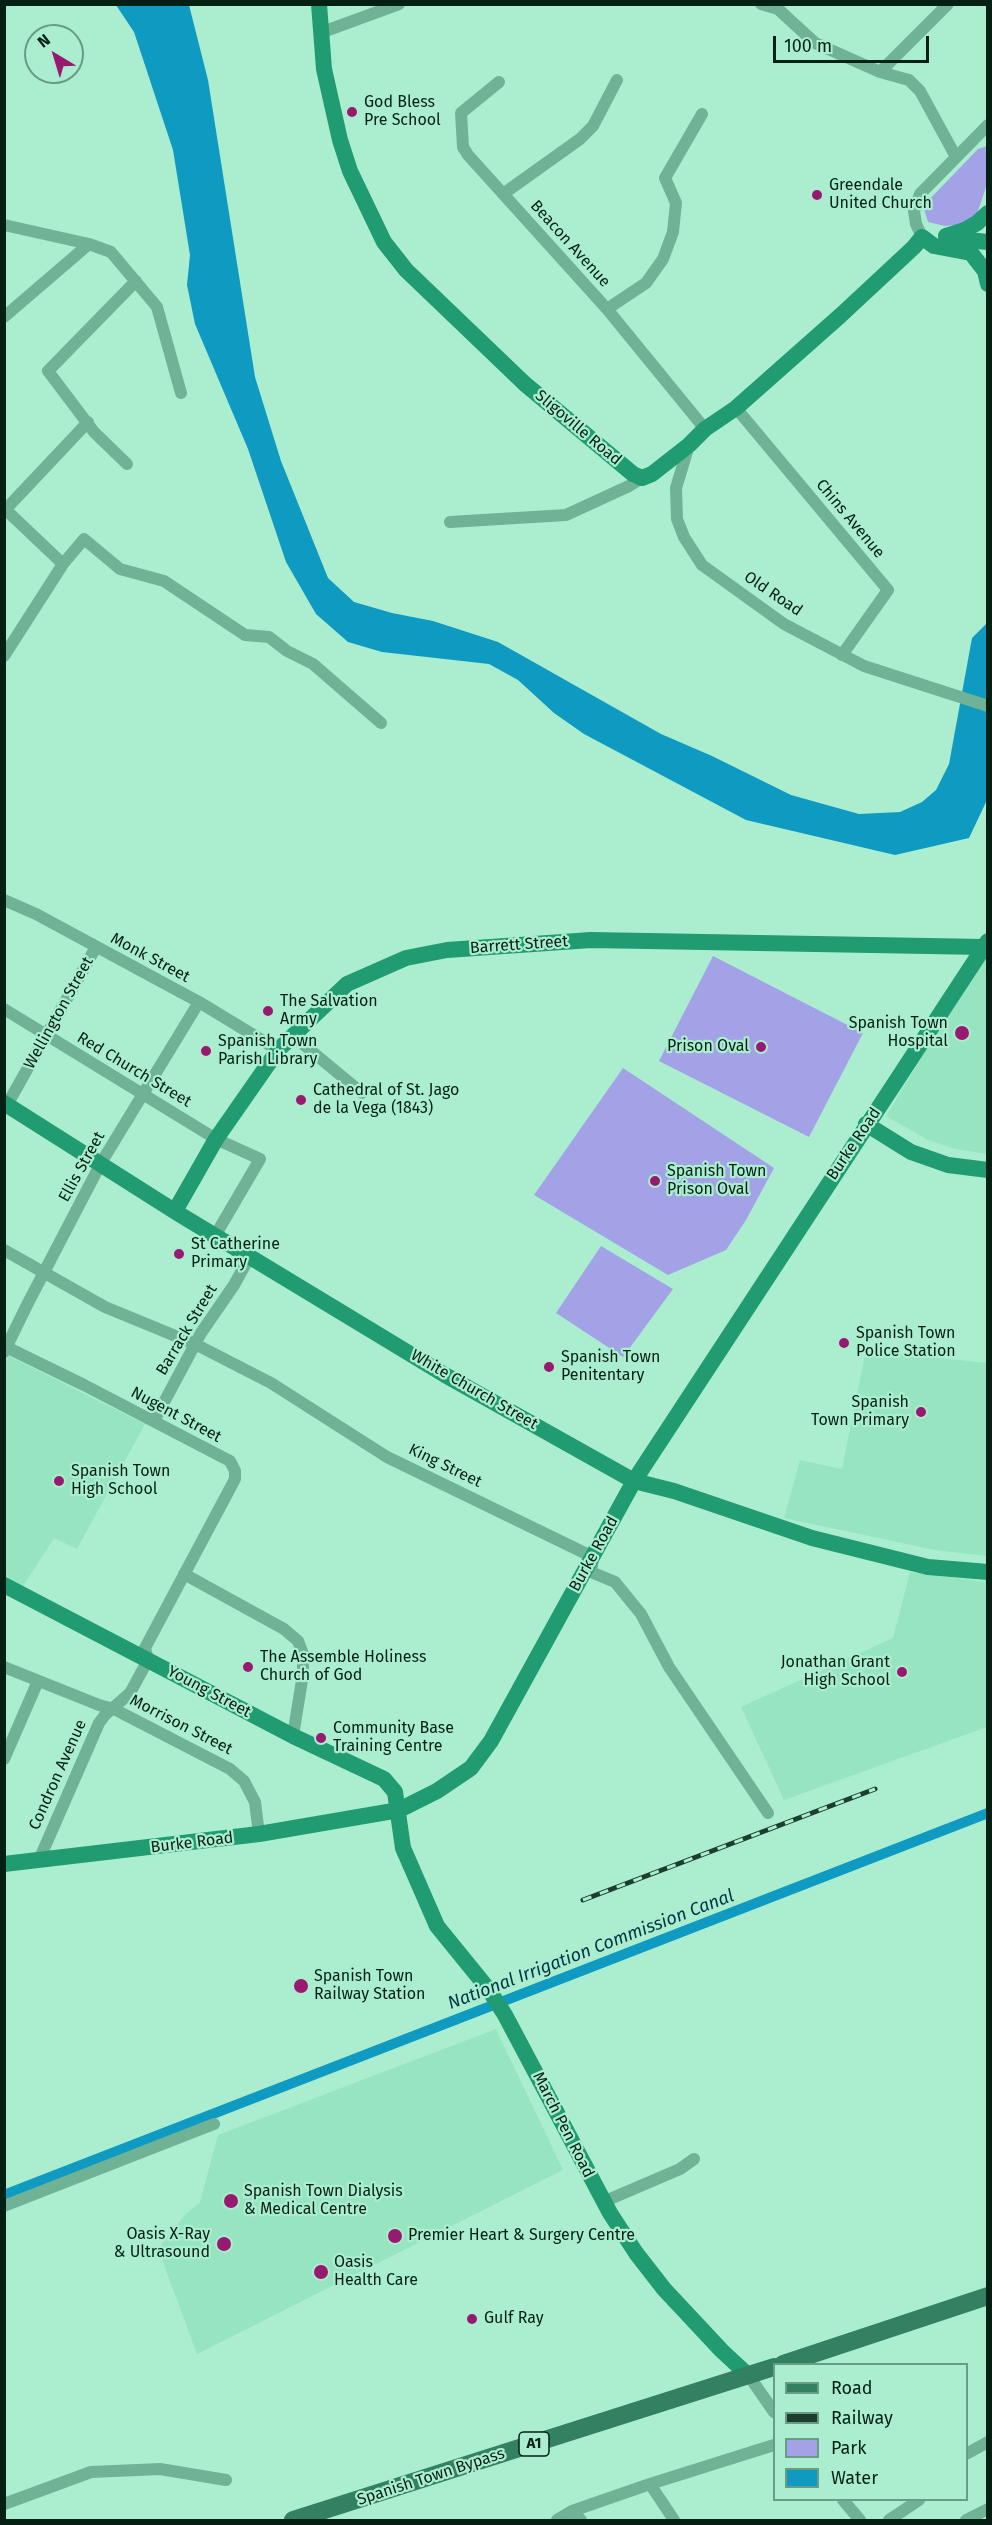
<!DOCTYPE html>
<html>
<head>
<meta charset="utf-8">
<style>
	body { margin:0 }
	#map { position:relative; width:992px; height:2525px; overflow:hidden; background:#aaeecf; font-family:"Fira Sans",sans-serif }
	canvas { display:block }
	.frame { position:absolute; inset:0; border:6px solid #042015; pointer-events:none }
	.legend { position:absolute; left:773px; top:2363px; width:195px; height:138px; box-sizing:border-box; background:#aaeecf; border:2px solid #689c85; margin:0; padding:8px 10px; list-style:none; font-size:18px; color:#042015 }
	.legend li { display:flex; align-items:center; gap:12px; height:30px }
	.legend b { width:30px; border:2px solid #689c85 }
	.north { position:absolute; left:24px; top:24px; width:60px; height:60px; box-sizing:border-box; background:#aaeecf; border:2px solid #689c85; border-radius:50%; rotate:322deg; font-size:16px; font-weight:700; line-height:24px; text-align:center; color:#042015 }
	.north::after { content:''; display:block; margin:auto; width:21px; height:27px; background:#981970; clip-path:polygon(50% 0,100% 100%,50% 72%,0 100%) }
	.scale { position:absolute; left:773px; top:36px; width:156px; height:27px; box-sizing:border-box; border:3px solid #042015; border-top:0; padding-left:8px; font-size:18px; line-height:21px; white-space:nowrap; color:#042015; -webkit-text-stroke:4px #aaeecf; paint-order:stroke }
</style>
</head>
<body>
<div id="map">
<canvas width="992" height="2525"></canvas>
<div class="frame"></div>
<ul class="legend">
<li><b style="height:8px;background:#338162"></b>Road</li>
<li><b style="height:8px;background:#1c3e30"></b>Railway</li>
<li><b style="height:16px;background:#a3a2e7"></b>Park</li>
<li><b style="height:16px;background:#0f9ac1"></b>Water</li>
</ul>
<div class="north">N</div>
<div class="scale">100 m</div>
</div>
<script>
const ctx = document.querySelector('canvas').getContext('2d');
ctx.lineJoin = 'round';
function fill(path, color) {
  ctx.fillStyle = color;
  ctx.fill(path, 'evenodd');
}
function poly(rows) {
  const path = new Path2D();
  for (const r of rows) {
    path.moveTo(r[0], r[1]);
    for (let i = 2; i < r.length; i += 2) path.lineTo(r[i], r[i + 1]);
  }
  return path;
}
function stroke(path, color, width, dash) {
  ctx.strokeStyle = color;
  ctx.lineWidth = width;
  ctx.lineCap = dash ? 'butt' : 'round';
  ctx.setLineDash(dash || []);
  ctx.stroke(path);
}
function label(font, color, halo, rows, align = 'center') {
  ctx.font = font + ' "Fira Sans",sans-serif';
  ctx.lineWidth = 4.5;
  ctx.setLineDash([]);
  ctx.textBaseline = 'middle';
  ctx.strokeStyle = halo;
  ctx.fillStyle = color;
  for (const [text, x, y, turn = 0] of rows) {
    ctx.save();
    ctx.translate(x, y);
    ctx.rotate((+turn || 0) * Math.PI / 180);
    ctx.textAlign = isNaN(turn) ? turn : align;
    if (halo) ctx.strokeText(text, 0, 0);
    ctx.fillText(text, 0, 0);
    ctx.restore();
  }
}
const built = poly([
	[987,949,987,1154,955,1149,928,1140,886,1116],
	[866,1350,987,1363,987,1556,935,1550,784,1518,800,1460,842,1469],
	[9,1356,145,1424,77,1549,54,1538,20,1591,5,1582,4,1364],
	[910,1572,987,1582,987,1727,784,1800,741,1707,893,1638],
	[496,2029,563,2170,197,2354,158,2249,184,2216,200,2202,218,2135]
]);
const green = poly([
	[987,146,987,184,977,214,964,224,945,226,928,222,923,206,978,149],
	[713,956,863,1033,809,1137,659,1061],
	[623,1068,774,1168,746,1220,726,1250,668,1275,534,1195],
	[601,1246,673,1289,623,1357,556,1313]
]);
const water = poly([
	[116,5,189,5,208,80,255,377,281,461,328,578,354,602,392,613,433,621,498,642,661,734,712,756,791,795,859,814,900,812,922,802,936,790,949,764,972,638,987,623,987,800,969,838,895,855,746,820,584,734,554,713,518,680,489,664,382,652,348,642,316,614,286,562,248,449,195,324,187,285,190,255,173,150,134,32]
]);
const canal = poly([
	[4,2195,988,1813]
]);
const street = poly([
	[761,4,778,9,815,43,880,72,909,80,920,91,956,157],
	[320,33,399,4],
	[880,72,948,4],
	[499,82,461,113,463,147,468,155,607,309,705,429],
	[503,194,580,139,593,126,617,80],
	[4,225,89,244,111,252,157,307,181,393],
	[922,237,916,224,914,211,920,194,988,125],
	[607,309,646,283,663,259,673,232,676,203,665,178,702,114],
	[4,317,89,244],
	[736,408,888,590,842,655],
	[689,445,676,488,677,519,684,537,702,565,784,624,864,666,988,706],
	[127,464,94,432,48,371,136,281],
	[4,508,63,564],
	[6,509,88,422],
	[450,522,566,515,629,486,642,478],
	[4,656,63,564,84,539,120,569,164,581,245,635,269,637,287,651,313,664,381,723],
	[4,900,36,914,199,1002,278,1050],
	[4,1009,216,1139,260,1159,215,1236],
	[292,1035,362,1093],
	[7,1105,96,947],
	[4,1250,105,1307,195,1344,271,1383,387,1457,593,1557,591,1572,615,1582,641,1614,669,1667,768,1813],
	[4,1346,84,1385,230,1461,235,1471,235,1479,145,1648,148,1660,130,1693,105,1715,99,1723,39,1860],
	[4,1352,28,1303,101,1163,199,1002],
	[154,1421,201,1333,234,1285,250,1256],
	[184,1574,284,1629,298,1641,303,1654,303,1674,293,1736],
	[4,1667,99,1705,114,1709,230,1769,244,1781,255,1802,259,1834],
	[4,1759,38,1681],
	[603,2202,680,2169,694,2159],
	[4,2206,214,2124],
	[749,2376,774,2412],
	[966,2454,988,2442],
	[650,2484,674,2520],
	[843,2500,860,2520],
	[4,2504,91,2472,160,2469,226,2480],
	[572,2511,581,2520],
	[557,2520,572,2511,650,2484,774,2445],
	[889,2520,919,2500],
	[966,2520,988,2509]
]);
const secondary = poly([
	[319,4,324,69,340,140,350,171,384,242,406,270,525,384,633,474,642,478,652,474,689,445,705,429,736,408,841,315,914,247,922,237],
	[946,236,965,230,977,223,988,213],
	[922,237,934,246,971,253,985,271,988,284],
	[947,238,988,242],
	[4,1103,179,1214,445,1375,634,1481,674,1491,812,1538,928,1567,988,1572],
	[866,1124,911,1152,948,1165,988,1170],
	[175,1211,216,1139,278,1050,347,984,406,958,447,950,591,940,984,947],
	[4,1585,293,1736,384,1779,395,1792,403,1848,437,1926,489,1990,505,2015,610,2213,636,2253,664,2289,722,2351,749,2376],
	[4,1864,259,1834,399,1810,437,1791,471,1768,491,1741,634,1481,988,941]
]);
const primary = poly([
	[783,2364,988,2296],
	[293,2520,774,2367]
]);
const rail = poly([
	[583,1900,875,1789]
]);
const markers = [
	[352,112,6,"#981970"],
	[817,195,6,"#981970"],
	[268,1011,6,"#981970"],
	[962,1033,8,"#981970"],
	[761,1047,6,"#981970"],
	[206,1051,6,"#981970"],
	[301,1100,6,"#981970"],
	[655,1181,6,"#981970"],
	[179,1254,6,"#981970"],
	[844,1343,6,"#981970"],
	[549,1367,6,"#981970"],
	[921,1412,6,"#981970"],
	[59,1481,6,"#981970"],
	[248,1667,6,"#981970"],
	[902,1672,6,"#981970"],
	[321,1738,6,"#981970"],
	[301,1986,8,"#981970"],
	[231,2201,8,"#981970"],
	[395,2236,8,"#981970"],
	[224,2244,8,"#981970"],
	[321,2272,8,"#981970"],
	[472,2319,6,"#981970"]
];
const shields = [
	[534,2444,30]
];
const shieldNames = [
	["A1",534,2444]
];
const poiNames = [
	["God Bless",364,103],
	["Pre School",364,121],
	["Greendale",829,186],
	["United Church",829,204],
	["The Salvation",280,1002],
	["Army",280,1020],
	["Spanish Town",948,1024,"right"],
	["Hospital",948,1042,"right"],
	["Spanish Town",218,1042],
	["Parish Library",218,1060],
	["Prison Oval",749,1047,"right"],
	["Cathedral of St. Jago",313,1091],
	["de la Vega (1843)",313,1109],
	["Spanish Town",667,1172],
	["Prison Oval",667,1190],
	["St Catherine",191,1245],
	["Primary",191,1263],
	["Spanish Town",856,1334],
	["Police Station",856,1352],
	["Spanish Town",561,1358],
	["Penitentary",561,1376],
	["Spanish",909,1403,"right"],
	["Town Primary",909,1421,"right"],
	["Spanish Town",71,1472],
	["High School",71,1490],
	["The Assemble Holiness",260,1658],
	["Church of God",260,1676],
	["Jonathan Grant",890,1663,"right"],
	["High School",890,1681,"right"],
	["Community Base",333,1729],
	["Training Centre",333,1747],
	["Spanish Town",314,1977],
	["Railway Station",314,1995],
	["Spanish Town Dialysis",244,2192],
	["& Medical Centre",244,2210],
	["Oasis X-Ray",210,2235,"right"],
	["& Ultrasound",210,2253,"right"],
	["Premier Heart & Surgery Centre",408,2236],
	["Oasis",334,2263],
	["Health Care",334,2281],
	["Gulf Ray",484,2319]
];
const streetNames = [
	["Beacon Avenue",570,244,48],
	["Sligoville Road",578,428,40],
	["Chins Avenue",850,519,50],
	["Old Road",773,594,34],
	["Barrett Street",519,945,-4],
	["Monk Street",150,958,28],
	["Wellington Street",59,1013,-61],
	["Red Church Street",134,1070,31],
	["Burke Road",854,1144,-56],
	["Ellis Street",82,1167,-61],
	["Barrack Street",187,1330,-59],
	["White Church Street",474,1390,30],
	["Nugent Street",176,1415,28],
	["King Street",445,1466,26],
	["Burke Road",594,1554,-61],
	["Young Street",209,1692,28],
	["Morrison Street",181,1725,27],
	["Condron Avenue",58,1775,-66],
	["Burke Road",192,1843,-7],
	["March Pen Road",563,2125,63],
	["Spanish Town Bypass",431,2477,-18]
];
const waterNames = [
	["National Irrigation Commission Canal",591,1950,-21]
];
fill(built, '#97e4c1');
fill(green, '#a3a2e7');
fill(water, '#0f9ac1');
stroke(canal, '#0f9ac1', 10);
stroke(street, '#70b295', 12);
stroke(secondary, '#219b72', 16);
stroke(primary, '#338162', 18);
stroke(rail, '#1c3e30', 5);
stroke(rail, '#aaeecf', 3, [9]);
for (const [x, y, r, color] of markers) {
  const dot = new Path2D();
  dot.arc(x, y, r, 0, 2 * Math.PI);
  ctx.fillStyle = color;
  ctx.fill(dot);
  stroke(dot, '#aaeecf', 2);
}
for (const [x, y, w] of shields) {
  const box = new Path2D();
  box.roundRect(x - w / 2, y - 12, w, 24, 4.5);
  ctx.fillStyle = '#aaeecf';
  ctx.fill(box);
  stroke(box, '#042015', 1.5);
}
label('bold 15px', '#042015', null, shieldNames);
label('16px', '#042015', '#aaeecf', poiNames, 'left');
label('16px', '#042015', '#aaeecf', streetNames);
label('italic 18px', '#003545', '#aaeecf', waterNames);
</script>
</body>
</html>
